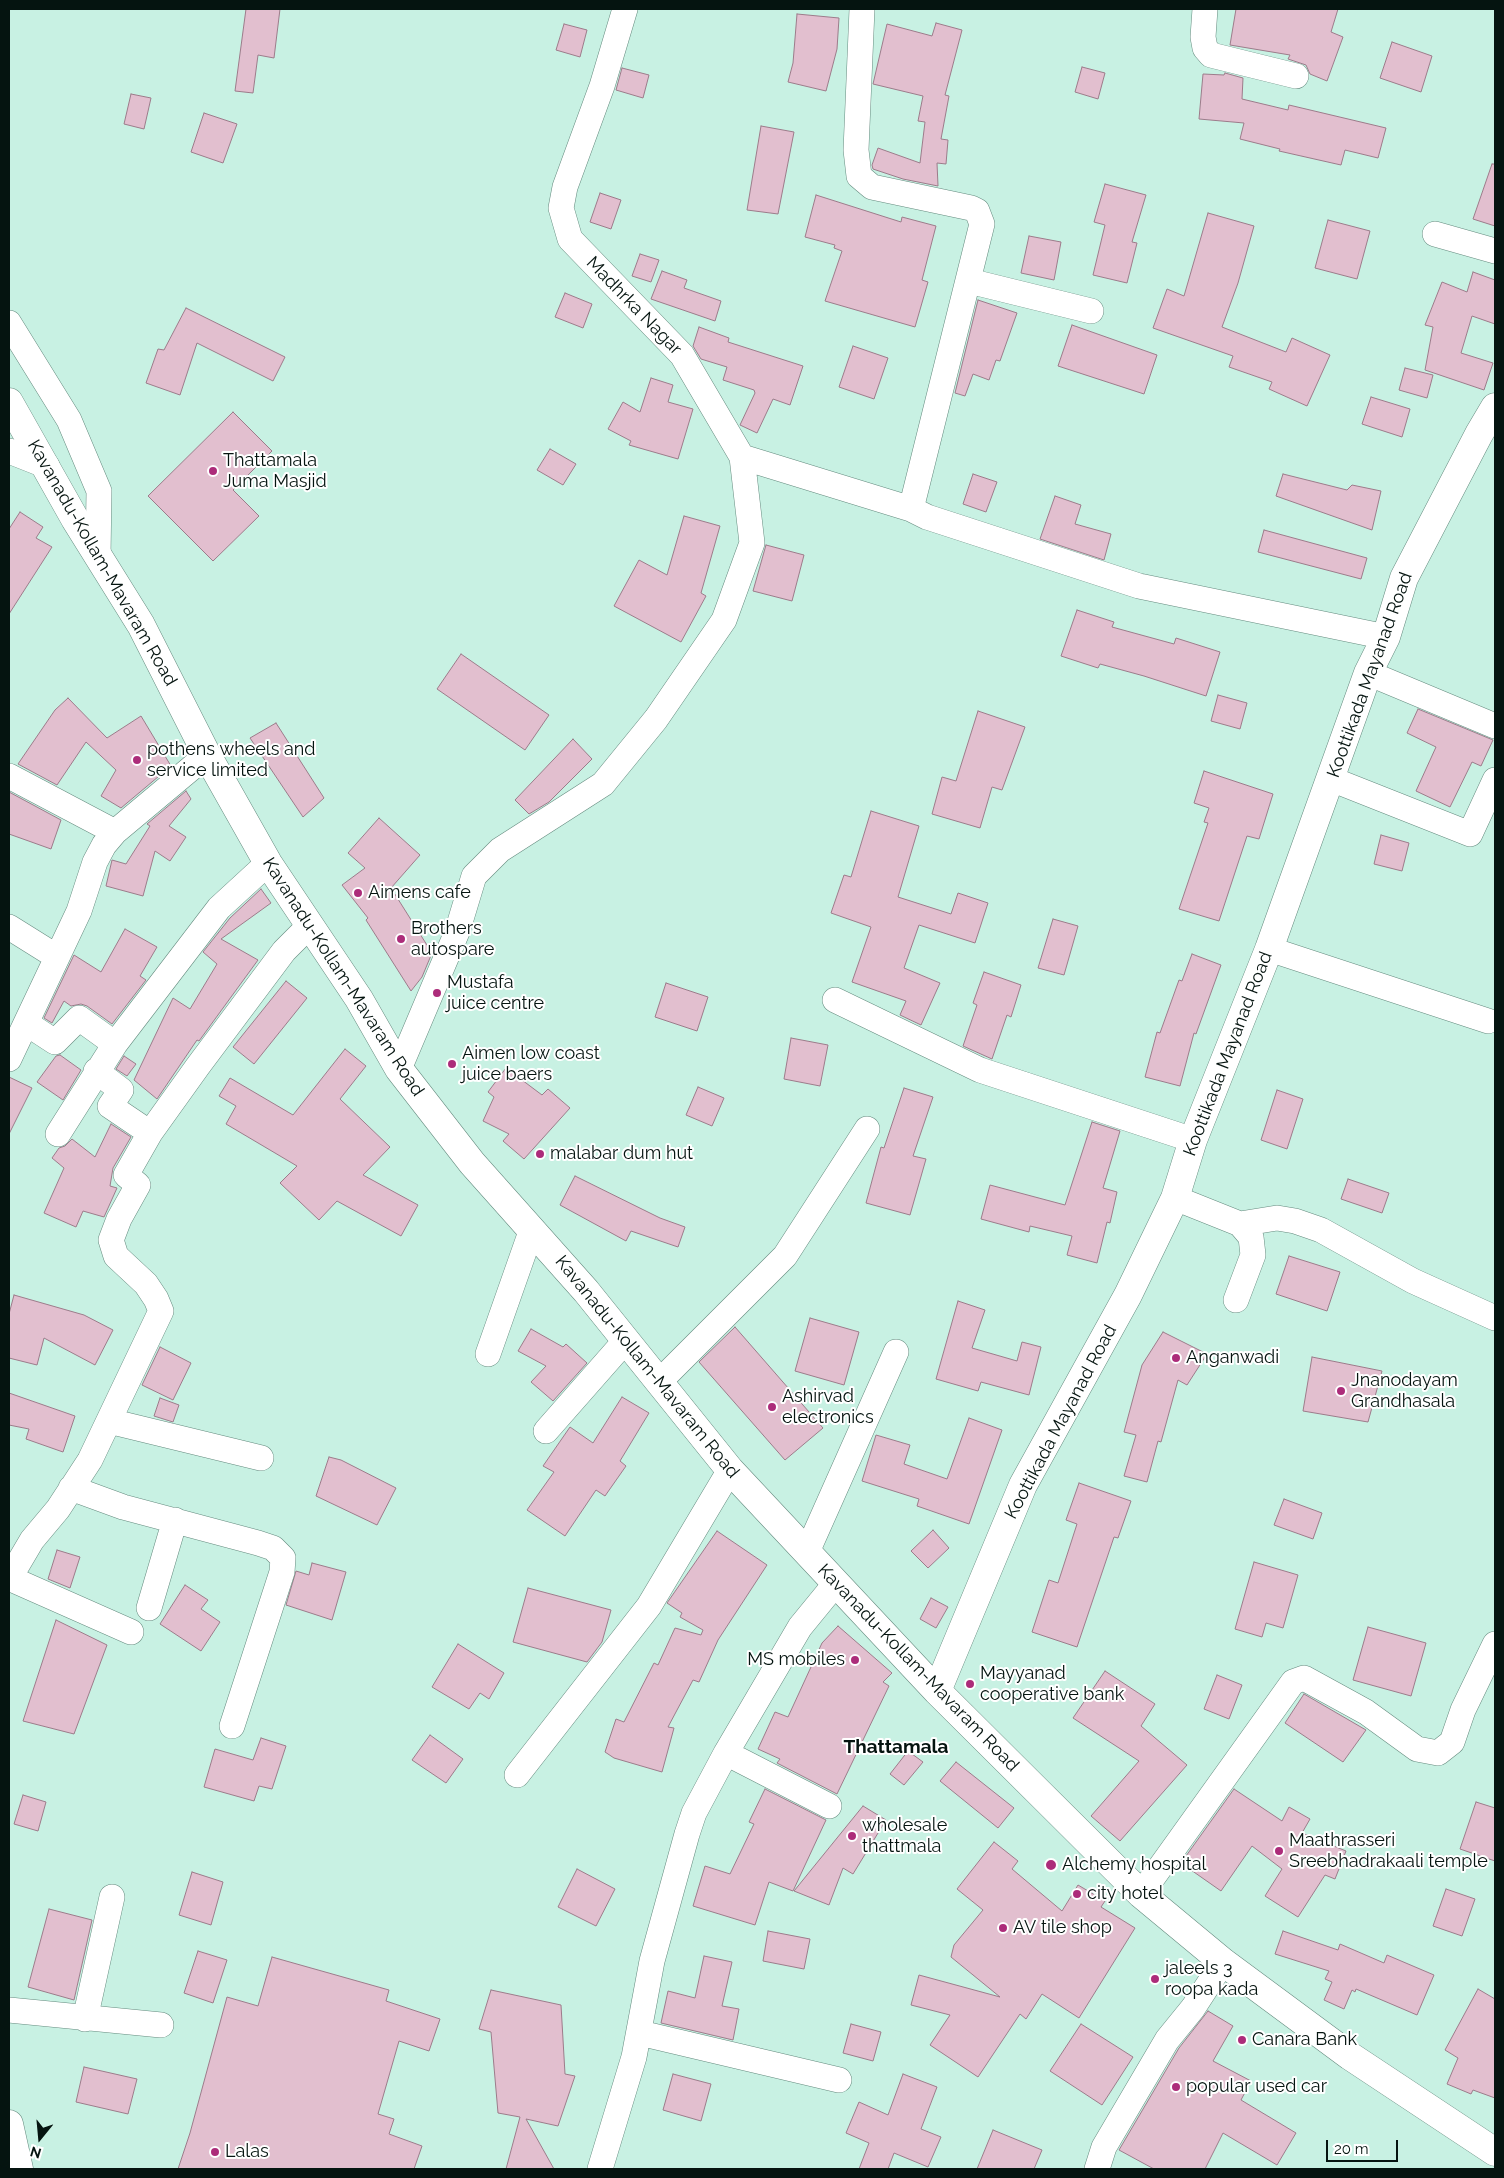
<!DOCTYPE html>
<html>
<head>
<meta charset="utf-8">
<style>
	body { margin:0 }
	#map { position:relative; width:1504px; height:2178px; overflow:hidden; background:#c8f1e3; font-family:Raleway,sans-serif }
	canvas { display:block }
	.frame { position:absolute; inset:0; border:10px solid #051410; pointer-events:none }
	.north { position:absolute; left:15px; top:2113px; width:50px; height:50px; -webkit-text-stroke:4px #fff; paint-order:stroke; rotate:197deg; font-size:14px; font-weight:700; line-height:20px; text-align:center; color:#051410 }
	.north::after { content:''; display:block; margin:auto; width:18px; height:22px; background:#051410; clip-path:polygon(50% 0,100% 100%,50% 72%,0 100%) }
	.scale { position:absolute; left:1326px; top:2140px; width:72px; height:22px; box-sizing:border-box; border:2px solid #051410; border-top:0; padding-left:6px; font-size:15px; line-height:18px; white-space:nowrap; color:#051410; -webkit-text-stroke:4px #fff; paint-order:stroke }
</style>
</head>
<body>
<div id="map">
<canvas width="1504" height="2178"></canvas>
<div class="frame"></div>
<div class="north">N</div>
<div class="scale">20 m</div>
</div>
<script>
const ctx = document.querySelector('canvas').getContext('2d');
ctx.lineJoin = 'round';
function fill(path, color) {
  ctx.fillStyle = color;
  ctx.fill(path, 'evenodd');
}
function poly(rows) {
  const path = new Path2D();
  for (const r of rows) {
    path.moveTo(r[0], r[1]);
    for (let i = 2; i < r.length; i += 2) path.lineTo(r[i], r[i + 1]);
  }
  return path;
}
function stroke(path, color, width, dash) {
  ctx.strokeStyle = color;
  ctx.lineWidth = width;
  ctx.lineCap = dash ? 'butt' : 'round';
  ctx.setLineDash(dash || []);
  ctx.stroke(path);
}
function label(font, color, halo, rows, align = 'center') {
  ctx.font = font + ' Raleway,sans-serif';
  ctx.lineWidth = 4;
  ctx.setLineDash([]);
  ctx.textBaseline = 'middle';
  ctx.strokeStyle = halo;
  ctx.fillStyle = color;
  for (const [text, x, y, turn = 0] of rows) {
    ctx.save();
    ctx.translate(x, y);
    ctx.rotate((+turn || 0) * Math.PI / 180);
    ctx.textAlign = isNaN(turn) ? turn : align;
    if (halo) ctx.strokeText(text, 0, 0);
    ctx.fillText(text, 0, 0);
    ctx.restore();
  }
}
const building = poly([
	[246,9,280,9,274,58,258,55,253,93,235,91,246,9],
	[1236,9,1338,9,1331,32,1343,37,1327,81,1310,74,1306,65,1288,59,1290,55,1230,45,1236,9],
	[797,14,839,18,837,49,826,91,788,82,793,63,797,14],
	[936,23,962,30,945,95,949,96,941,139,948,140,946,164,937,163,938,186,903,179,873,169,872,165,878,148,920,163,925,122,918,121,923,96,873,84,887,24,932,36,936,23],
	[564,24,587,30,580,57,556,50,564,24],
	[1392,42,1432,56,1421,92,1380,78,1392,42],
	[1082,67,1105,73,1098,99,1075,92,1082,67],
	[622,68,649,75,643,98,616,90,622,68],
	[1225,73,1243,78,1242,99,1288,110,1289,105,1386,128,1378,158,1345,150,1341,165,1279,151,1280,149,1240,139,1244,123,1199,119,1203,74,1224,75,1225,73],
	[131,94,151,98,144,129,124,124,131,94],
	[204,113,237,124,223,163,191,152,204,113],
	[761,126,794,132,778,214,747,210,761,126],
	[1492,164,1495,164,1495,226,1473,219,1492,164],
	[1105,184,1146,195,1132,242,1137,243,1127,283,1093,275,1105,225,1094,222,1105,184],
	[600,193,621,200,611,229,590,222,600,193],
	[816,195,901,222,902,217,936,226,922,280,928,282,915,327,825,301,842,251,834,248,835,245,805,237,816,195],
	[1208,213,1254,226,1238,283,1222,327,1286,352,1292,338,1330,355,1307,406,1269,389,1272,382,1229,367,1233,356,1153,328,1167,289,1184,296,1208,213],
	[1328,220,1370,231,1357,279,1315,268,1328,220],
	[1029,236,1061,242,1054,280,1021,273,1029,236],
	[640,254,659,260,651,282,632,276,640,254],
	[662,271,687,280,684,288,721,301,715,321,651,299,662,271],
	[1473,272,1495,280,1495,324,1472,316,1461,353,1493,363,1484,390,1425,370,1433,327,1425,325,1442,282,1467,292,1473,272],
	[565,293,592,304,583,328,555,317,565,293],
	[978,300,1017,313,1000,361,996,360,989,380,973,374,965,396,955,393,978,300],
	[186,308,285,357,273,381,197,343,180,395,146,383,158,349,164,350,186,308],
	[1072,325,1157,355,1144,394,1058,366,1072,325],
	[699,327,729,338,728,342,803,366,790,405,773,399,757,433,740,425,755,393,754,390,723,380,727,367,701,359,693,346,699,327],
	[853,346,888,358,874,399,839,387,853,346],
	[1405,368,1433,375,1427,398,1399,390,1405,368],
	[651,378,673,385,668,402,693,409,678,459,629,445,631,441,608,429,623,402,640,412,651,378],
	[1371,397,1410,409,1402,437,1362,424,1371,397],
	[233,412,272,451,233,490,259,516,213,561,148,496,233,412],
	[550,449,576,464,563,485,537,470,550,449],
	[973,474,997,482,986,512,963,504,973,474],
	[1283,474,1347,490,1352,485,1381,491,1372,530,1276,496,1283,474],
	[1055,496,1081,505,1075,524,1111,534,1104,560,1040,539,1055,496],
	[20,512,43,527,36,538,52,547,9,614,9,529,20,512],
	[684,516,720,526,701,593,706,596,681,642,614,606,639,560,667,575,684,516],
	[1264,530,1367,558,1361,579,1258,552,1264,530],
	[766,545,804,555,792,601,753,591,766,545],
	[1077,610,1114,622,1112,627,1174,644,1176,638,1220,652,1206,696,1144,676,1100,664,1098,668,1061,656,1077,610],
	[461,654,549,715,525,750,437,689,461,654],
	[1218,695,1247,703,1240,729,1211,721,1218,695],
	[68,698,107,738,141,716,171,766,121,808,101,796,116,770,86,742,57,785,18,764,55,710,68,698],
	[1418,709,1493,740,1481,766,1472,762,1450,807,1416,791,1436,747,1407,733,1418,709],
	[978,711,1025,727,1002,790,992,787,980,828,932,814,942,777,956,781,978,711],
	[276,723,324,798,303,817,250,738,276,723],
	[573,739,592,759,549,802,529,814,515,800,573,739],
	[1204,771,1273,794,1259,839,1247,836,1219,921,1179,909,1208,823,1204,822,1209,808,1194,803,1204,771],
	[186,791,191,799,169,826,186,837,170,861,155,851,143,896,106,886,112,860,126,864,150,826,147,824,186,791],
	[9,792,61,820,51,849,9,834,9,792],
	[871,811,919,826,898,897,951,914,958,893,988,903,975,943,919,925,904,968,940,983,921,1025,900,1015,906,1001,852,982,871,927,831,913,844,875,851,877,871,811],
	[379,818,420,855,391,888,432,953,422,977,411,991,366,920,368,918,342,885,365,868,348,853,379,818],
	[1381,835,1409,843,1402,871,1374,864,1381,835],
	[261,889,271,903,221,939,258,960,199,1041,197,1040,157,1099,134,1080,173,998,190,1009,217,964,203,952,230,918,261,889],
	[1053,919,1078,926,1064,975,1038,968,1053,919],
	[125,929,157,947,140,976,146,980,112,1024,87,1006,81,1004,71,1006,64,1001,52,1023,44,1018,74,955,101,972,125,929],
	[1192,954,1221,965,1196,1034,1194,1033,1180,1086,1145,1077,1157,1032,1160,1033,1179,980,1182,981,1192,954],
	[984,972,1021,985,1011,1017,1007,1015,992,1059,963,1046,977,1005,973,1003,984,972],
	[286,981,307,998,254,1064,233,1047,286,981],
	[666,983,708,997,697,1031,655,1017,666,983],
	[791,1038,828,1045,820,1086,784,1079,791,1038],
	[345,1049,366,1066,340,1099,390,1147,363,1175,418,1205,401,1236,337,1201,319,1220,280,1183,297,1166,226,1124,236,1106,219,1096,230,1078,293,1115,345,1049],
	[60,1055,81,1070,63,1100,37,1082,56,1056,60,1055],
	[124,1056,136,1064,127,1076,116,1069,124,1056],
	[506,1068,542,1095,548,1089,570,1108,524,1159,503,1141,509,1134,483,1121,494,1097,488,1092,506,1068],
	[9,1077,32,1088,9,1134,9,1077],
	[698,1087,724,1098,712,1126,686,1115,698,1087],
	[904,1088,933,1097,913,1156,926,1159,910,1215,866,1203,881,1147,884,1148,904,1088],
	[1277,1090,1303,1099,1287,1149,1261,1140,1277,1090],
	[1092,1122,1120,1131,1103,1188,1117,1192,1110,1223,1107,1222,1097,1263,1067,1255,1072,1236,1030,1226,1029,1232,981,1219,990,1185,1065,1205,1092,1122],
	[111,1124,131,1137,113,1168,110,1186,117,1188,104,1217,83,1211,76,1227,44,1213,64,1168,52,1158,59,1148,65,1146,72,1139,95,1157,111,1124],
	[575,1176,660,1218,685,1227,678,1247,631,1231,626,1241,560,1205,575,1176],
	[1348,1179,1389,1193,1382,1213,1341,1199,1348,1179],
	[1289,1256,1340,1272,1327,1311,1276,1294,1289,1256],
	[14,1295,84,1315,113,1330,95,1365,44,1338,37,1365,9,1358,9,1314,14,1295],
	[958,1301,985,1310,972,1348,1017,1361,1022,1342,1041,1347,1029,1395,981,1382,978,1391,936,1379,958,1301],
	[810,1318,859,1332,844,1385,795,1371,810,1318],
	[735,1327,823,1428,785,1460,699,1362,735,1327],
	[531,1329,563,1347,566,1344,587,1363,553,1401,531,1382,546,1366,518,1351,531,1329],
	[1163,1332,1207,1354,1187,1385,1178,1380,1161,1442,1158,1441,1147,1482,1124,1476,1136,1435,1124,1432,1142,1365,1163,1332],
	[160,1347,191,1363,173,1400,142,1385,160,1347],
	[1312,1357,1382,1371,1368,1422,1303,1411,1312,1357],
	[9,1393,75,1416,63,1452,26,1439,29,1429,9,1425,9,1393],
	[622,1397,649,1413,620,1461,626,1466,605,1496,596,1490,565,1536,527,1510,554,1472,543,1466,570,1427,593,1443,622,1397],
	[160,1398,179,1405,173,1422,154,1416,160,1398],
	[969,1418,1002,1430,969,1524,917,1506,919,1499,862,1481,876,1435,910,1445,904,1464,947,1479,969,1418],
	[329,1457,341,1460,396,1488,377,1525,316,1496,329,1457],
	[1079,1483,1131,1501,1118,1538,1114,1537,1077,1647,1032,1632,1049,1580,1058,1583,1077,1524,1066,1520,1079,1483],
	[1284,1499,1322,1513,1313,1539,1274,1525,1284,1499],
	[933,1530,949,1548,928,1568,911,1551,933,1530],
	[717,1531,767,1565,718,1640,699,1682,693,1680,668,1727,674,1728,662,1772,614,1758,605,1752,616,1719,624,1722,654,1663,658,1665,675,1628,701,1635,703,1630,680,1617,682,1613,667,1603,717,1531],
	[57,1550,80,1557,70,1588,48,1579,57,1550],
	[1254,1562,1298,1575,1283,1628,1266,1623,1262,1637,1235,1629,1254,1562],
	[312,1563,346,1572,332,1620,286,1605,296,1571,309,1575,312,1563],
	[185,1585,208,1600,201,1609,220,1622,201,1651,160,1624,185,1585],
	[528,1588,611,1610,602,1642,587,1662,513,1642,528,1588],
	[931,1598,948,1607,936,1628,920,1619,931,1598],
	[56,1620,107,1645,74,1734,23,1721,56,1620],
	[838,1626,892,1673,883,1682,889,1686,837,1794,777,1763,780,1759,758,1749,775,1712,788,1717,822,1643,838,1626],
	[1368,1627,1426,1643,1411,1696,1353,1680,1368,1627],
	[458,1644,504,1673,489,1699,480,1693,469,1709,432,1687,458,1644],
	[1105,1671,1155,1704,1141,1726,1187,1765,1120,1841,1091,1816,1139,1761,1073,1718,1105,1671],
	[1217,1675,1242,1685,1229,1719,1204,1709,1217,1675],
	[1304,1694,1366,1730,1343,1762,1285,1723,1304,1694],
	[430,1735,463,1759,446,1783,412,1760,430,1735],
	[261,1738,286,1746,272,1789,259,1786,254,1801,204,1787,215,1749,253,1760,261,1738],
	[908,1751,923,1762,904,1785,890,1774,908,1751],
	[956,1762,1014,1808,998,1828,940,1781,956,1762],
	[765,1789,826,1820,793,1891,769,1882,755,1925,693,1906,705,1866,730,1874,754,1824,749,1822,765,1789],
	[1234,1789,1282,1821,1289,1807,1310,1819,1302,1833,1346,1851,1335,1879,1325,1875,1298,1917,1265,1896,1282,1869,1252,1846,1221,1891,1181,1863,1234,1789],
	[23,1795,46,1802,38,1831,14,1824,23,1795],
	[1476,1802,1495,1808,1495,1861,1460,1849,1476,1802],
	[863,1806,886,1820,853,1874,843,1868,829,1905,794,1891,863,1806],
	[994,1842,1018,1861,1012,1869,1062,1911,1078,1885,1105,1901,1101,1907,1135,1928,1079,2018,1042,1994,1026,2019,1020,2014,978,2077,930,2045,950,2015,911,2005,919,1975,1000,1997,951,1957,954,1945,983,1910,957,1889,994,1842],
	[577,1869,615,1889,596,1926,558,1907,577,1869],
	[192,1872,223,1882,211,1925,179,1915,192,1872],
	[1446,1889,1475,1899,1462,1936,1433,1926,1446,1889],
	[49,1909,92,1920,74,2000,28,1987,49,1909],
	[768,1931,810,1939,804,1969,763,1961,768,1931],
	[1283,1931,1338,1950,1340,1944,1384,1963,1387,1955,1434,1975,1417,2015,1356,1989,1355,1992,1352,1990,1344,2009,1324,2000,1332,1982,1325,1979,1329,1971,1275,1954,1283,1931],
	[198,1951,227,1960,213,2003,184,1993,198,1951],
	[704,1956,732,1962,722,2006,739,2009,733,2040,661,2023,668,1991,695,1998,704,1956],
	[272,1957,389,1990,386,2001,440,2019,429,2051,399,2041,378,2114,394,2119,389,2134,422,2146,414,2169,178,2169,190,2133,227,1997,258,2006,272,1957],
	[1478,1989,1495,1999,1495,2098,1473,2090,1471,2094,1447,2084,1458,2058,1445,2050,1478,1989],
	[491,1990,561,2005,565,2074,575,2076,558,2126,526,2119,554,2169,506,2169,520,2117,498,2113,491,2032,479,2029,491,1990],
	[1208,2011,1233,2026,1213,2061,1251,2081,1241,2100,1296,2133,1277,2165,1223,2133,1205,2169,1154,2169,1119,2150,1179,2048,1208,2011],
	[851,2024,881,2032,873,2061,843,2053,851,2024],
	[1081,2024,1133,2057,1102,2105,1050,2071,1081,2024],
	[84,2067,137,2079,128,2114,76,2102,84,2067],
	[673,2074,711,2084,701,2121,663,2110,673,2074],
	[903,2074,937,2087,921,2129,941,2137,928,2167,894,2153,888,2169,859,2169,869,2143,846,2133,859,2102,888,2115,903,2074],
	[993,2130,1042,2150,1034,2169,977,2169,993,2130]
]);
const minor = poly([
	[625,9,602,86,565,187,561,208,570,239,682,355,742,457,911,509,927,517,1139,586,1386,637],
	[862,9,856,150,859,176,872,187,971,208,977,211,982,224,911,509],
	[1205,9,1203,37,1205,48,1211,55,1296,76],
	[1435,234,1495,251],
	[969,281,1091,311],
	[9,323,69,420,99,491,98,557],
	[9,451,47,466],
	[1368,673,1495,726],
	[9,776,115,832],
	[1331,779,1470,834,1495,780],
	[9,927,57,957],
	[1269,949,1488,1021],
	[835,1000,980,1070,1193,1140],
	[26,1023,55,1042,79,1018,115,1044],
	[9,1059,79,911,95,862,104,845,115,832,207,755],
	[399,1069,457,932,474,876,500,850,603,784,656,719,724,620,752,543,742,457],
	[96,1071,121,1090,110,1106,150,1133],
	[58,1134,115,1044,219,908,268,863],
	[1175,1198,1240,1224,1277,1218,1295,1221,1321,1230,1413,1281,1495,1318],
	[1236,1300,1253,1255,1251,1237,1240,1224],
	[488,1354,532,1229],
	[660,1381,785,1256,867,1129],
	[109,1421,261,1458],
	[546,1431,626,1340],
	[71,1488,123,1507,258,1543,273,1548,283,1558,282,1572,232,1726],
	[807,1552,896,1352],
	[9,1578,131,1632],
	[9,1579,32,1540,58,1509,90,1460,161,1311,156,1299,146,1284,116,1256,111,1240,119,1219,138,1185,126,1175,150,1133,198,1066,284,951,310,925],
	[149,1608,175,1520],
	[726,1753,829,1806],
	[517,1775,649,1606,730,1470],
	[1141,1894,1293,1682,1304,1678,1366,1712,1417,1749,1438,1753,1452,1742,1463,1710,1495,1644],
	[9,2010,161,2025],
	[85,2019,112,1897],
	[640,2033,839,2080],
	[600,2169,634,2057,652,1961,687,1834,694,1813,726,1753,800,1627,836,1583],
	[1097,2169,1104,2147,1167,2040,1193,2008,1223,1962]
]);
const major = poly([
	[9,402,75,519,141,625,207,755,268,863,359,999,399,1069,472,1163,586,1291,730,1470,937,1691,1141,1894,1223,1962,1350,2056,1495,2152],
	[937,1691,1023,1485,1128,1295,1175,1198,1193,1140,1269,949,1368,673,1386,637,1404,578,1479,434,1495,407]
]);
const highway = poly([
	[9,2124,19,2169]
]);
const markers = [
	[213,471,5,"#ac2c7a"],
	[137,760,5,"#ac2c7a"],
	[358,893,5,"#ac2c7a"],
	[401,939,5,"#ac2c7a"],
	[437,993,5,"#ac2c7a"],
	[452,1064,5,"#ac2c7a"],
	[540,1154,5,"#ac2c7a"],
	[1176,1358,5,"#ac2c7a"],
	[1341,1391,5,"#ac2c7a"],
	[772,1407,5,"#ac2c7a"],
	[855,1660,5,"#ac2c7a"],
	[970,1684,5,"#ac2c7a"],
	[852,1836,5,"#ac2c7a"],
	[1279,1851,5,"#ac2c7a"],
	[1051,1865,6,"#ac2c7a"],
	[1077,1894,5,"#ac2c7a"],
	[1003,1928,5,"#ac2c7a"],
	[1155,1979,5,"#ac2c7a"],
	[1242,2040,5,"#ac2c7a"],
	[1176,2087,5,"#ac2c7a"],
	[215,2152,5,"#ac2c7a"]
];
const streetNames = [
	["Madhrka Nagar",634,306,46],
	["Kavanadu-Kollam-Mavaram Road",102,563,60],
	["Koottikada Mayanad Road",1370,675,-70],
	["Kavanadu-Kollam-Mavaram Road",343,977,57],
	["Koottikada Mayanad Road",1228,1054,-69],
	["Kavanadu-Kollam-Mavaram Road",647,1367,51],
	["Koottikada Mayanad Road",1061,1422,-62],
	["Kavanadu-Kollam-Mavaram Road",918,1668,46]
];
const poiNames = [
	["Thattamala",223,461],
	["Juma Masjid",223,482],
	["pothens wheels and",147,750],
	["service limited",147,771],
	["Aimens cafe",368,893],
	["Brothers",411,929],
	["autospare",411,950],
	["Mustafa",447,983],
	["juice centre",447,1004],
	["Aimen low coast",462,1054],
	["juice baers",462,1075],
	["malabar dum hut",550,1154],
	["Anganwadi",1186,1358],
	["Jnanodayam",1351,1381],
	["Grandhasala",1351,1402],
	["Ashirvad",782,1397],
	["electronics",782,1418],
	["MS mobiles",845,1660,"right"],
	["Mayyanad",980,1674],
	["cooperative bank",980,1695],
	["wholesale",862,1826],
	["thattmala",862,1847],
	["Maathrasseri",1289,1841],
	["Sreebhadrakaali temple",1289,1862],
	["Alchemy hospital",1062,1865],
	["city hotel",1087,1894],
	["AV tile shop",1013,1928],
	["jaleels 3",1165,1969],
	["roopa kada",1165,1990],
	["Canara Bank",1252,2040],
	["popular used car",1186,2087],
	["Lalas",225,2152]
];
const neighbourhoodNames = [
	["Thattamala",896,1747]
];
fill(building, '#e2bfcf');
stroke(building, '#9c7b8a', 1);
stroke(minor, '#658b7f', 26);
stroke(major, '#658b7f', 29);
stroke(highway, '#658b7f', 29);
stroke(minor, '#fff', 25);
stroke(major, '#fff', 28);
stroke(highway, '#fff', 28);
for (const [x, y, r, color] of markers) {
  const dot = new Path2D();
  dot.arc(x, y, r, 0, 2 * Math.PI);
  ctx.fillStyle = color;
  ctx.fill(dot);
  stroke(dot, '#fff', 2);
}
label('18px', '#051410', '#fff', streetNames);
label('18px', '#051410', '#fff', poiNames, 'left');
label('bold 19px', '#051410', '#fff', neighbourhoodNames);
</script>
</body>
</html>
